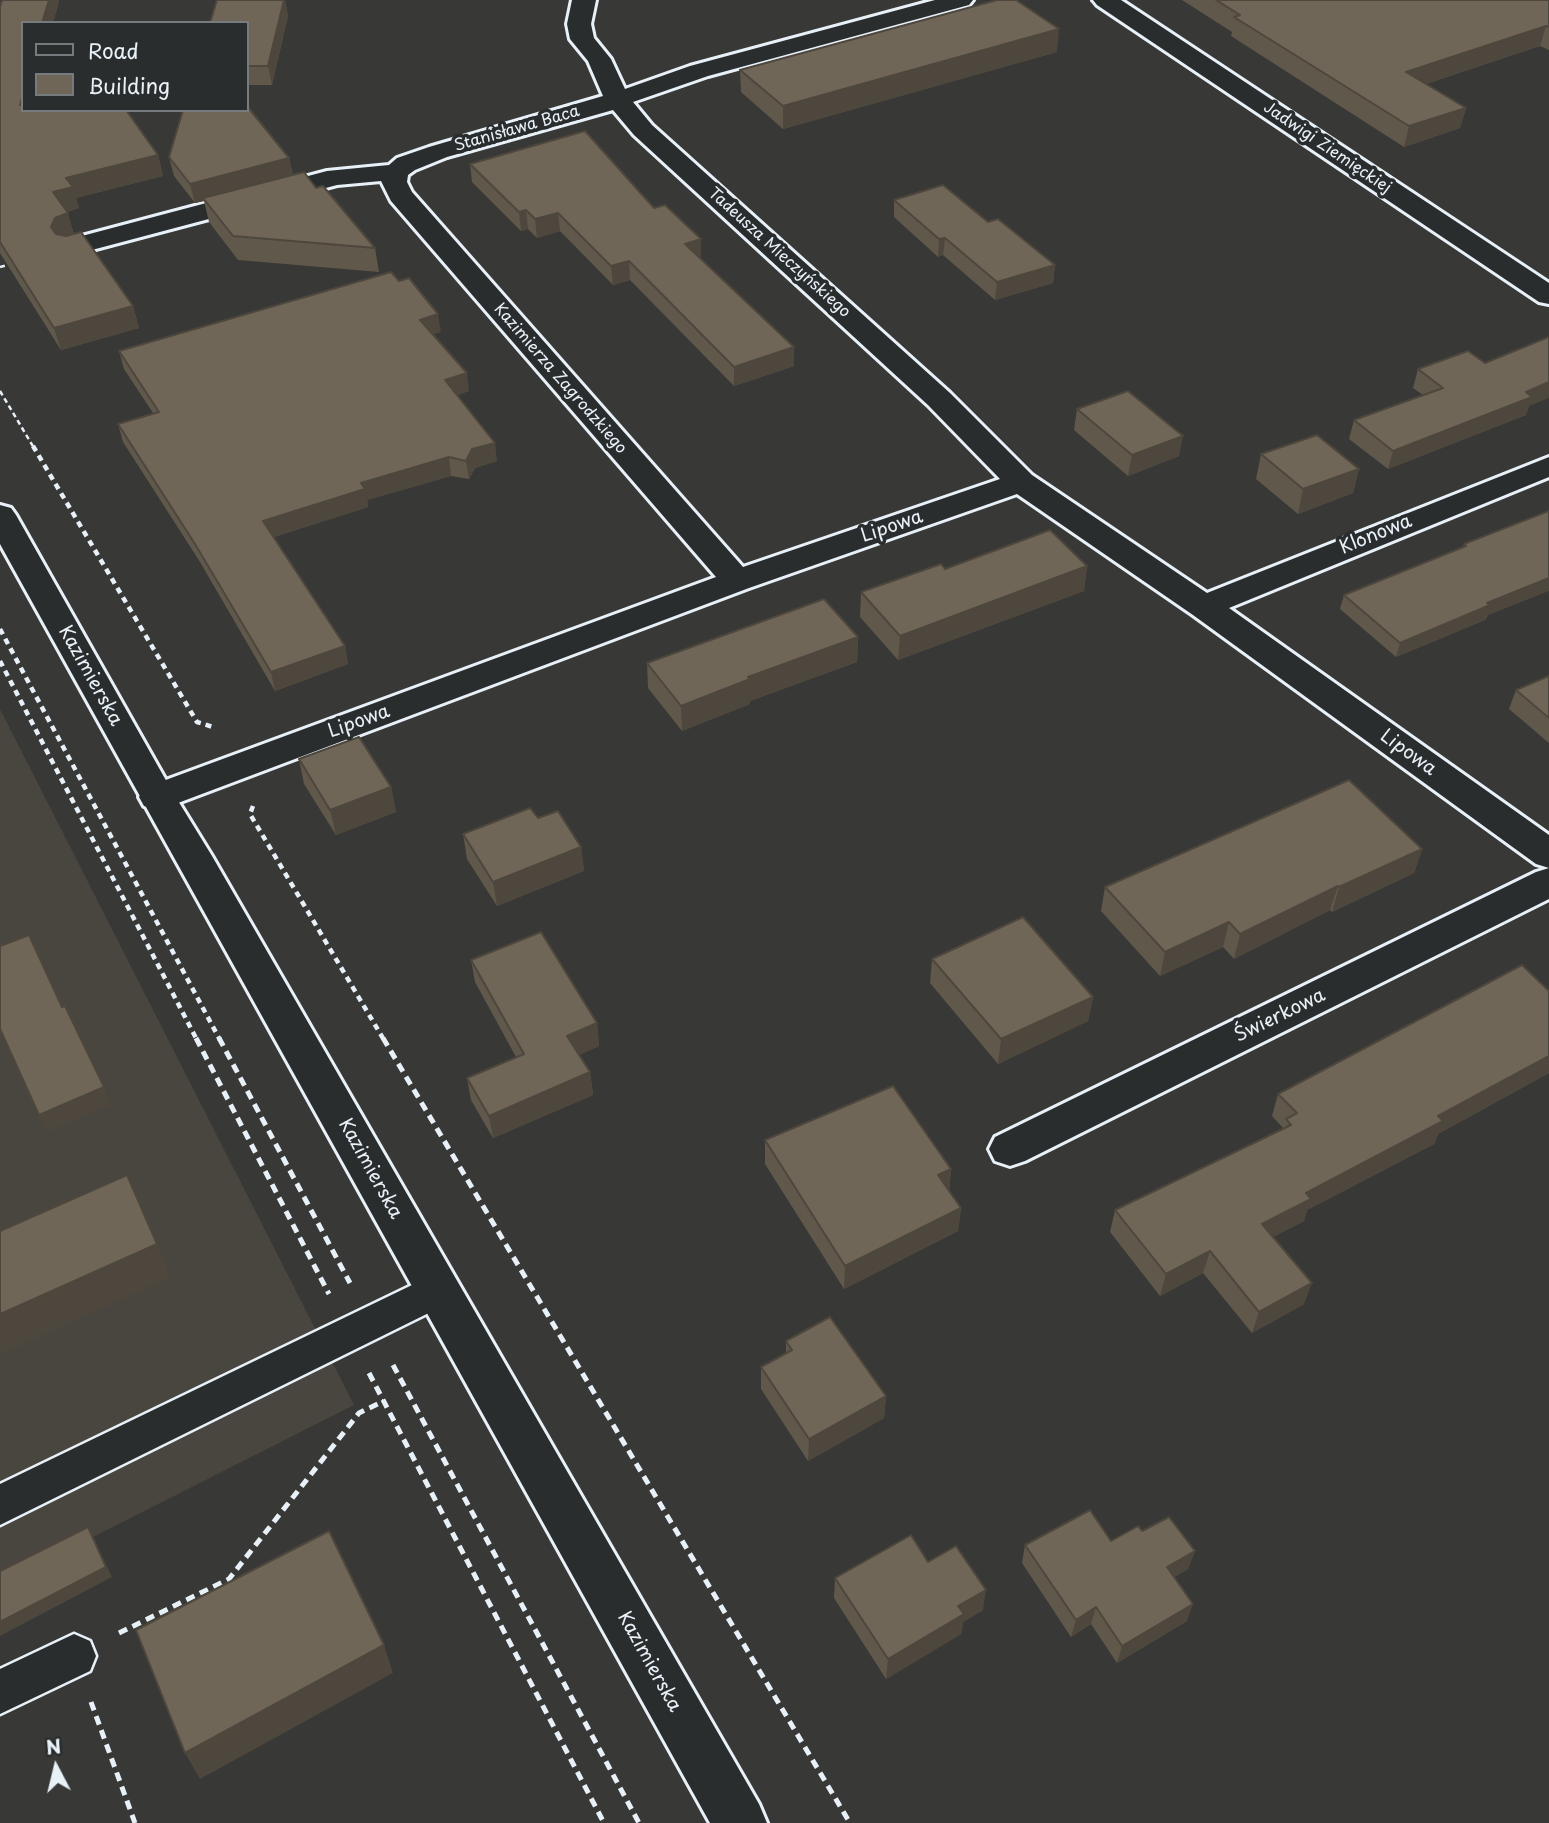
<!DOCTYPE html>
<html>
<head>
<meta charset="utf-8">
<style>
	body { margin:0 }
	#map { position:relative; width:1549px; height:1823px; overflow:hidden; background:#383836; font-family:"Playpen Sans",sans-serif }
	canvas { display:block }
	.legend { position:absolute; left:21px; top:21px; width:228px; height:91px; box-sizing:border-box; background:#2a2d2e; border:2px solid #767b7f; margin:0; padding:9px 12px; list-style:none; font-size:21px; color:#e8f1f8 }
	.legend li { display:flex; align-items:center; gap:14px; height:35px }
	.legend b { width:35px; border:2px solid #767b7f }
	.north { position:absolute; left:21px; top:1732px; width:70px; height:70px; -webkit-text-stroke:5px #2a2d2e; paint-order:stroke; rotate:353deg; font-size:19px; font-weight:700; line-height:28px; text-align:center; color:#e8f1f8 }
	.north::after { content:''; display:block; margin:auto; width:24px; height:32px; background:#e8f1f8; clip-path:polygon(50% 0,100% 100%,50% 72%,0 100%) }
</style>
</head>
<body>
<div id="map">
<canvas width="1549" height="1823"></canvas>
<ul class="legend">
<li><b style="height:9px;background:#2a2d2e"></b>Road</li>
<li><b style="height:19px;background:#706657"></b>Building</li>
</ul>
<div class="north">N</div>
</div>
<script>
const ctx = document.querySelector('canvas').getContext('2d');
ctx.lineJoin = 'round';
function fill(path, color) {
  ctx.fillStyle = color;
  ctx.fill(path, 'evenodd');
}
function poly(rows) {
  const path = new Path2D();
  for (const r of rows) {
    path.moveTo(r[0], r[1]);
    for (let i = 2; i < r.length; i += 2) path.lineTo(r[i], r[i + 1]);
  }
  return path;
}
function stroke(path, color, width, dash) {
  ctx.strokeStyle = color;
  ctx.lineWidth = width;
  ctx.lineCap = dash ? 'butt' : 'round';
  ctx.setLineDash(dash || []);
  ctx.stroke(path);
}
function label(font, color, halo, rows, align = 'center') {
  ctx.font = font + ' "Playpen Sans",sans-serif';
  ctx.lineWidth = 7;
  ctx.setLineDash([]);
  ctx.textBaseline = 'middle';
  ctx.strokeStyle = halo;
  ctx.fillStyle = color;
  for (const [text, x, y, turn = 0] of rows) {
    ctx.save();
    ctx.translate(x, y);
    ctx.rotate((+turn || 0) * Math.PI / 180);
    ctx.textAlign = isNaN(turn) ? turn : align;
    if (halo) ctx.strokeText(text, 0, 0);
    ctx.fillText(text, 0, 0);
    ctx.restore();
  }
}
const built = poly([
	[0,709,354,1405,0,1584]
]);
const pathFar2 = poly([
	[0,267,11,264],
	[0,391,34,448]
]);
const pathFar1 = poly([
	[33,446,197,722,216,728],
	[0,629,220,1040],
	[0,661,197,1040],
	[253,806,250,814,384,1040]
]);
const path = poly([
	[196,1038,329,1294],
	[219,1038,350,1283],
	[383,1038,850,1823],
	[393,1365,639,1823],
	[369,1373,604,1823],
	[119,1633,229,1579,359,1413,384,1401],
	[91,1702,135,1823]
]);
const lane = poly([
	[439,1272,453,1277,458,1289,453,1301,0,1525,0,1484,439,1272],
	[74,1634,90,1641,96,1656,90,1671,0,1714,0,1669,74,1634]
]);
const street = poly([
	[572,0,596,0,591,24,594,38,611,59,625,89,690,66,935,0,973,0,969,5,708,76,633,102,652,125,950,393,1032,475,1207,593,1549,457,1549,477,1229,608,1549,835,1549,868,1536,864,1193,615,1017,494,749,588,170,806,157,810,144,806,139,797,144,788,716,577,391,201,381,181,337,185,73,255,63,253,59,247,63,241,327,171,389,165,397,158,429,147,603,96,588,61,570,39,567,24,572,0],
	[613,110,634,135,928,405,1000,479,743,567,412,192,407,182,408,175,415,170,447,157,613,110],
	[1093,0,1121,0,1549,283,1549,304,1539,302,1097,5,1093,0],
	[1549,868,1549,899,1025,1161,1010,1166,995,1161,989,1149,995,1137,1536,872,1549,868]
]);
const secondary = poly([
	[0,505,11,508,16,515,172,791,212,856,759,1804,767,1823,710,1823,0,544,0,505]
]);
const wall = poly([
	[2,0,59,1,53,23,23,23,23,110,158,155,163,176,76,198,79,208,67,212,74,234,133,306,139,328,61,350,0,253,0,7],
	[217,0,285,0,288,16,272,85,247,85,247,23],
	[1182,0,1549,0,1549,50,1540,46,1426,84,1466,108,1460,128,1404,147,1231,36,1232,32],
	[1057,52,783,129,741,92,740,70],
	[169,157,289,158,293,175,316,188,375,248,379,272,238,260,209,222,204,201,195,203,174,176],
	[470,164,654,208,701,258,700,258,794,366,734,386,630,280,613,285,560,231,537,238,528,229,521,231,472,182],
	[894,200,988,222,1055,265,1053,283,995,300,943,255,938,257,894,217],
	[441,332,433,334,469,391,457,395,497,461,475,468,469,479,451,476,367,500,368,507,274,537,345,646,348,664,275,691,200,562,123,442,118,424,153,413,124,369,119,351],
	[1418,369,1529,406,1526,415,1388,469,1349,439,1354,420,1423,395,1413,388],
	[1077,409,1179,456,1128,476,1074,430],
	[1261,454,1359,469,1353,493,1298,514,1256,479],
	[1549,511,1485,620,1396,657,1340,609,1344,595,1463,547,1464,544],
	[1087,566,1084,591,898,660,860,617,861,592,945,569],
	[858,637,857,662,750,701,750,704,682,731,648,688,647,663],
	[1549,676,1549,743,1509,709,1516,690],
	[299,759,391,787,396,812,336,835,304,784],
	[538,818,581,847,584,871,497,906,467,859,463,834],
	[1422,849,1414,873,1332,912,1330,910,1234,959,1223,947,1160,976,1101,911,1105,887],
	[932,959,1093,997,1088,1021,998,1064,930,983],
	[471,960,597,1023,599,1046,579,1055,590,1072,593,1095,493,1138,471,1100,467,1078,516,1057,475,982],
	[1549,991,1549,1073,1438,1134,1434,1144,1307,1210,1304,1221,1273,1237,1304,1304,1252,1333,1203,1273,1160,1296,1110,1232,1115,1210,1283,1128,1272,1116,1278,1094],
	[765,1140,951,1169,949,1191,961,1208,958,1231,844,1289,765,1164],
	[786,1341,886,1396,884,1418,808,1461,761,1389,761,1367,786,1354],
	[1142,1531,1195,1551,1188,1569,1174,1577,1187,1621,1117,1663,1091,1624,1071,1637,1022,1563,1025,1545,1111,1541],
	[928,1562,983,1610,963,1622,961,1634,886,1679,834,1598,835,1578]
]);
const shadedWall = poly([
	[49,0,59,0,53,23,42,23],
	[284,0,285,0,288,16,272,85,268,66],
	[1546,26,1540,46,1401,92,1406,72],
	[1059,29,1057,52,783,129,783,106],
	[1466,108,1460,128,1404,147,1409,126],
	[158,155,163,176,76,198,79,208,59,214,53,192,66,178],
	[289,158,293,177,203,198,204,201,195,203,190,184],
	[526,210,528,229,521,231,519,212],
	[68,213,74,235,57,248,51,227,55,218],
	[558,213,560,231,537,238,535,219],
	[945,238,943,255,938,257,939,239],
	[701,239,701,258,685,263,685,244],
	[629,261,630,280,613,285,611,266],
	[1055,265,1053,283,995,300,997,282],
	[133,306,139,328,61,350,54,328],
	[438,314,441,332,422,337,420,320],
	[794,347,794,366,734,386,734,367],
	[467,373,469,391,447,398,445,380],
	[1549,382,1549,398,1529,406,1526,415,1388,469,1393,451],
	[1183,436,1179,456,1128,476,1132,455],
	[495,443,497,461,475,468,469,479,466,461,472,449],
	[449,457,451,476,367,500,368,507,267,539,263,521,361,483],
	[1359,469,1353,493,1298,514,1303,489],
	[1087,566,1084,591,898,660,900,636],
	[1549,578,1549,591,1486,616,1485,620,1396,657,1400,643,1487,603],
	[858,637,857,662,750,701,750,704,682,731,681,706,748,677],
	[345,646,348,664,275,691,271,672],
	[391,787,396,812,336,835,330,810],
	[581,847,584,871,497,906,493,882],
	[1422,849,1414,873,1332,912,1339,887],
	[1338,886,1330,910,1234,959,1240,934],
	[1229,922,1223,947,1160,976,1165,952],
	[1093,997,1088,1021,998,1064,1001,1039],
	[597,1023,599,1046,570,1059,567,1036],
	[1549,1056,1549,1073,1438,1134,1434,1144,1307,1210,1304,1221,1255,1246,1262,1224,1306,1193,1438,1116],
	[590,1072,593,1095,493,1138,489,1116],
	[104,1087,111,1105,47,1132,39,1115],
	[951,1169,949,1193,938,1175],
	[961,1208,958,1231,844,1289,845,1266],
	[157,1244,170,1277,0,1355,0,1314],
	[1210,1251,1203,1273,1160,1296,1166,1274],
	[1312,1283,1304,1304,1252,1333,1259,1312],
	[886,1396,884,1418,808,1461,809,1439],
	[88,1527,112,1577,0,1636,0,1622],
	[1195,1551,1188,1569,1162,1585,1167,1567],
	[986,1590,983,1610,963,1622,961,1634,886,1679,888,1659,958,1606],
	[1193,1604,1187,1621,1117,1663,1122,1646],
	[1096,1607,1091,1624,1071,1637,1076,1620],
	[384,1645,393,1673,200,1779,185,1753]
]);
const building = poly([
	[2,0,49,0,42,23,23,23,23,95,20,105,23,104,23,110,126,110,158,155,66,178,73,187,53,192,68,213,55,218,51,227,56,234,66,236,81,232,133,306,54,328,0,242,0,7,2,0],
	[217,0,284,0,268,66,247,66,247,23,210,23,217,0],
	[997,0,1016,0,1059,29,783,106,740,70,997,0],
	[1216,0,1549,0,1549,27,1546,26,1406,72,1466,108,1409,126,1234,17,1240,15,1216,0],
	[247,106,289,158,190,184,169,157,183,110,247,110,247,106],
	[585,131,654,208,665,205,701,239,685,244,794,347,734,367,629,261,611,266,558,213,535,219,526,210,519,212,470,164,585,131],
	[304,172,316,188,323,186,375,248,233,236,203,198,304,172],
	[943,185,988,222,998,219,1055,265,997,282,945,238,939,239,894,200,943,185],
	[391,272,399,281,409,278,438,314,420,320,467,373,445,380,495,443,472,449,466,461,449,457,361,483,365,489,263,521,345,646,271,672,195,544,118,424,159,412,119,351,391,272],
	[1549,337,1549,382,1526,392,1532,397,1393,451,1354,420,1443,388,1418,369,1468,351,1485,363,1549,337],
	[1128,391,1183,436,1132,455,1077,409,1128,391],
	[1317,435,1359,469,1303,489,1261,454,1317,435],
	[1549,511,1549,578,1487,603,1490,605,1400,643,1344,595,1466,546,1464,544,1549,511],
	[1050,530,1087,566,900,636,861,592,941,564,945,569,1050,530],
	[824,599,858,637,748,677,750,679,681,706,647,663,824,599],
	[1549,676,1549,718,1516,690,1549,676],
	[359,737,391,787,330,810,299,759,359,737],
	[1349,780,1422,849,1339,887,1338,886,1240,934,1229,922,1165,952,1105,887,1349,780],
	[530,808,538,818,558,811,581,847,493,882,463,834,530,808],
	[1023,917,1093,997,1001,1039,932,959,1023,917],
	[541,932,597,1023,567,1036,590,1072,489,1116,467,1078,524,1054,471,960,541,932],
	[29,935,62,1007,65,1006,104,1087,39,1115,0,1029,0,946,29,935],
	[1522,965,1549,991,1549,1056,1438,1116,1443,1121,1306,1193,1311,1199,1262,1224,1312,1283,1259,1312,1210,1251,1166,1274,1115,1210,1291,1125,1286,1119,1297,1113,1278,1094,1522,965],
	[893,1086,951,1169,938,1175,961,1208,845,1266,765,1140,893,1086],
	[127,1175,157,1244,0,1314,0,1231,127,1175],
	[830,1317,886,1396,809,1439,761,1367,792,1350,786,1341,830,1317],
	[1090,1510,1111,1541,1138,1526,1142,1531,1169,1517,1195,1551,1167,1567,1193,1604,1122,1646,1096,1607,1076,1620,1025,1545,1090,1510],
	[88,1527,106,1567,0,1622,0,1571,88,1527],
	[329,1531,384,1645,185,1753,136,1630,329,1531],
	[911,1535,928,1562,956,1546,986,1590,958,1606,964,1614,888,1659,835,1578,911,1535]
]);
const farStreetnames = [
	["Stanisława Baca",517,129,-16],
	["Jadwigi Ziemięckiej",1327,148,34],
	["Tadeusza Mieczyńskiego",779,253,42],
	["Kazimierza Zagrodzkiego",560,379,49]
];
const streetNames = [
	["Lipowa",892,527,-19],
	["Klonowa",1376,535,-22],
	["Kazimierska",90,676,61],
	["Lipowa",359,722,-20],
	["Lipowa",1408,753,36],
	["Świerkowa",1280,1016,-26],
	["Kazimierska",370,1169,61],
	["Kazimierska",649,1662,61]
];
fill(built, '#494640');
stroke(lane, '#e8f1f8', 5);
stroke(street, '#e8f1f8', 6);
stroke(secondary, '#e8f1f8', 6);
stroke(pathFar2, '#e8f1f8', 2.5, [5, 3.5]);
stroke(pathFar1, '#e8f1f8', 4.5, [6, 5]);
stroke(path, '#e8f1f8', 5, [9, 6]);
fill(lane, '#2a2d2e');
fill(street, '#2a2d2e');
fill(secondary, '#2a2d2e');
fill(wall, '#60584b');
fill(shadedWall, '#4e473d');
fill(building, '#706657');
stroke(building, '#4e473d', 2);
label('16px', '#e8f1f8', '#2a2d2e', farStreetnames);
label('19px', '#e8f1f8', '#2a2d2e', streetNames);
</script>
</body>
</html>
